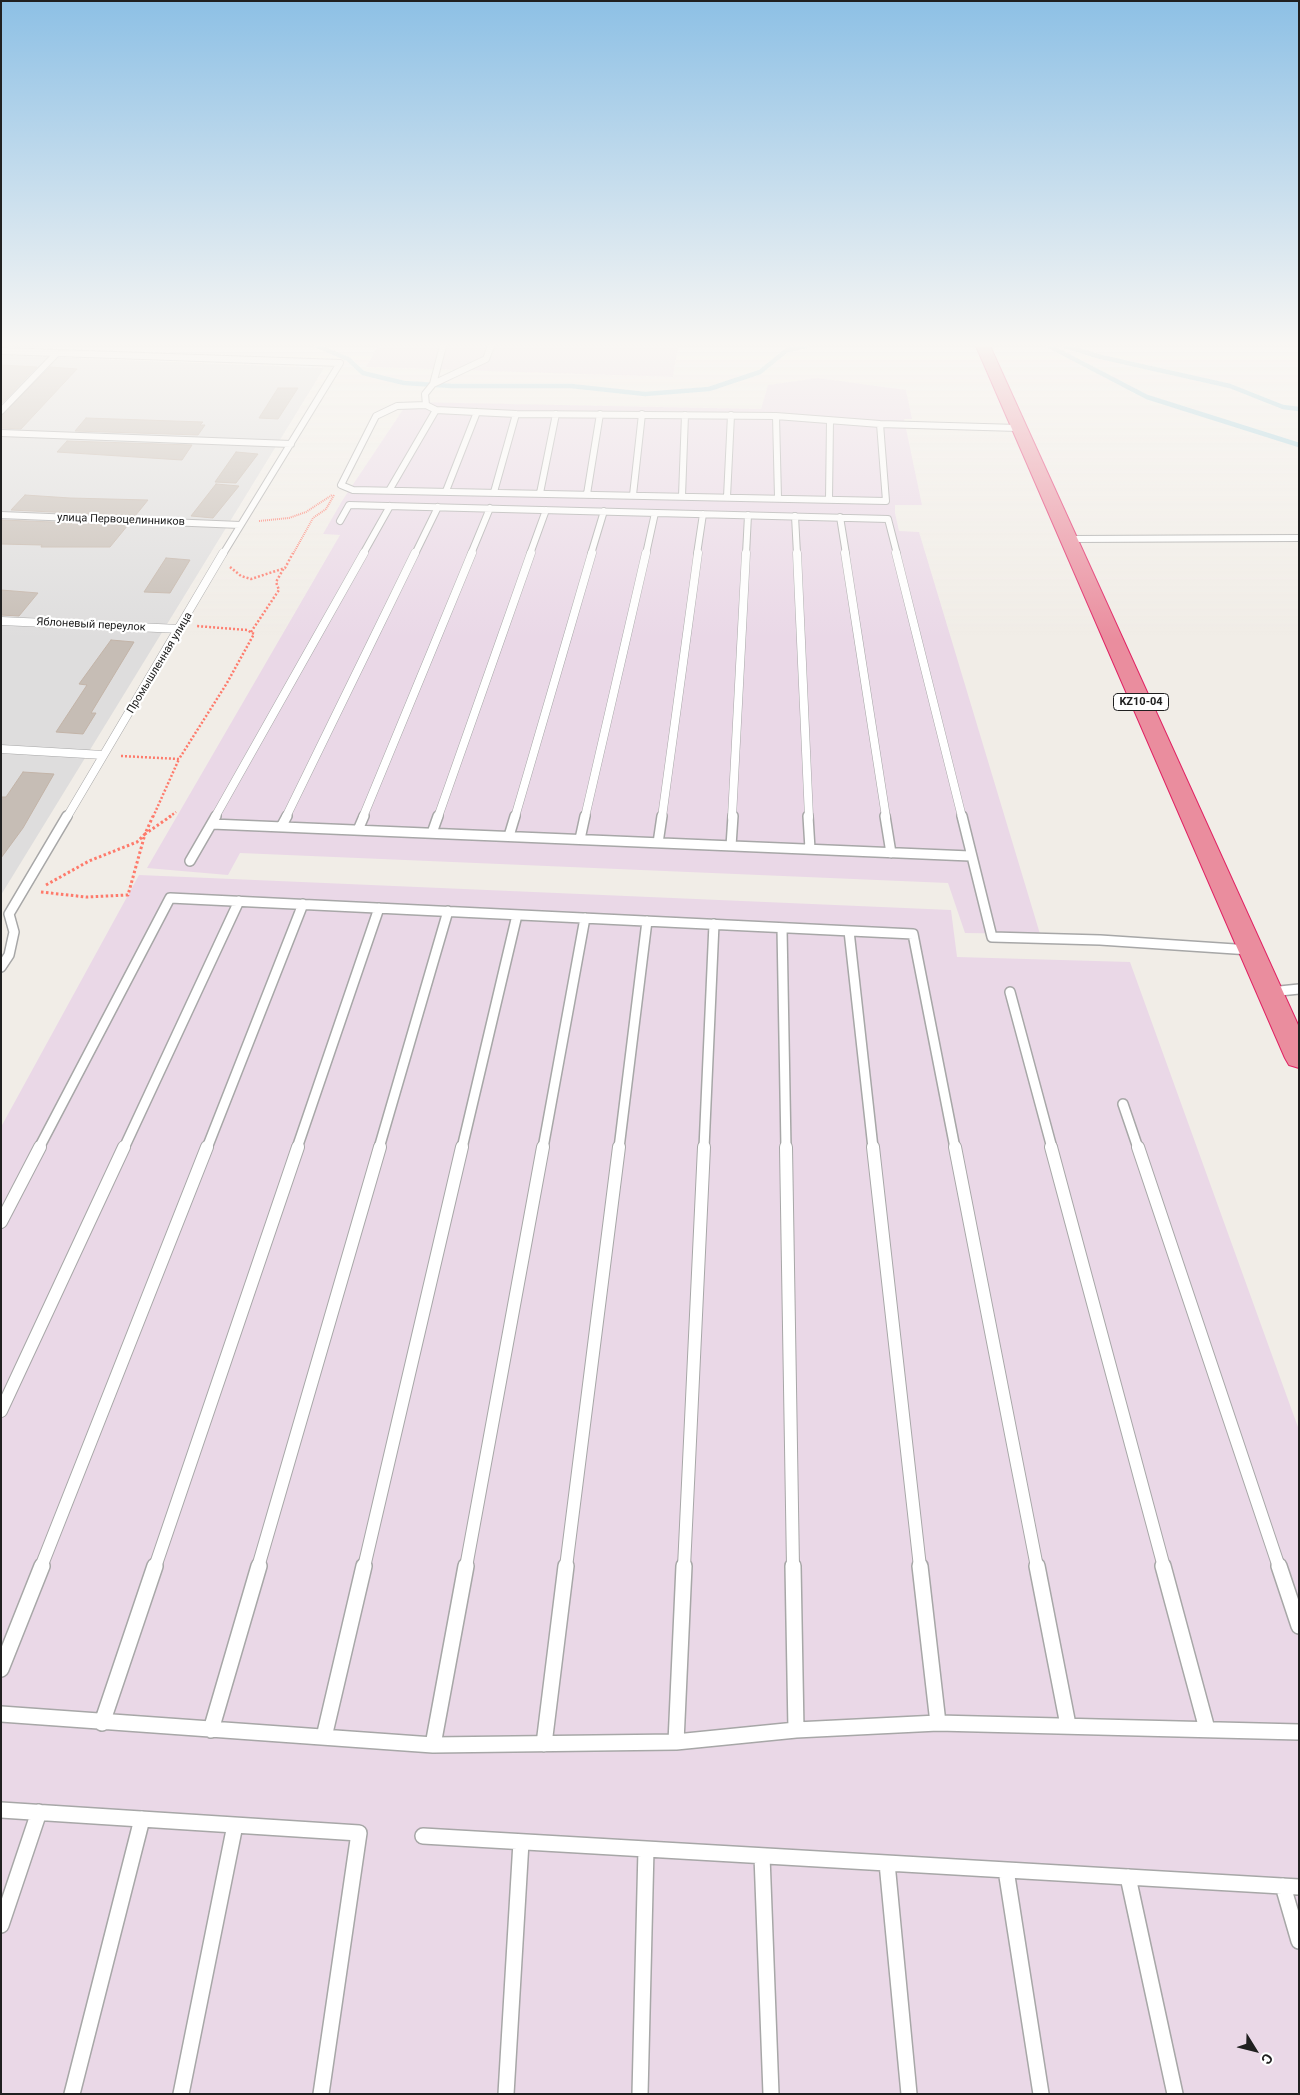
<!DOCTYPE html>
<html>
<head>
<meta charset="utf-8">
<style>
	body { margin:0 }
	#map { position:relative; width:1300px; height:2095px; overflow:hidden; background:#f1ede7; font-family:Roboto,sans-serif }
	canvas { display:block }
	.frame { position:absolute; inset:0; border:2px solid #202020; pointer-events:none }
	.north { position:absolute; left:1230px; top:2025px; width:50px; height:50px; -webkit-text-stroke:4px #fff; paint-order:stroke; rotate:126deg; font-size:14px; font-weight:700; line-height:20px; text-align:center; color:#202020 }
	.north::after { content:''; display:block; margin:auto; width:18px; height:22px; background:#202020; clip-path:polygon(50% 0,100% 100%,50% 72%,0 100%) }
</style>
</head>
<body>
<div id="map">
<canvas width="1300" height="2095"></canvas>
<div class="frame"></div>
<div class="north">С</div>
</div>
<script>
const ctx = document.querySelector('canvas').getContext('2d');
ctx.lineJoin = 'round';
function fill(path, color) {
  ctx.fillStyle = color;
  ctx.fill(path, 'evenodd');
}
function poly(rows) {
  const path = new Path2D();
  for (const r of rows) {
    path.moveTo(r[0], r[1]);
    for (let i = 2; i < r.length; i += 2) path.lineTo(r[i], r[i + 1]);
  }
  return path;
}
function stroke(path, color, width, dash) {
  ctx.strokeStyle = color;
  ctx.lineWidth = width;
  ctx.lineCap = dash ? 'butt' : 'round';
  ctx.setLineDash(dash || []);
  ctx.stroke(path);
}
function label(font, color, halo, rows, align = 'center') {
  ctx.font = font + ' Roboto,sans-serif';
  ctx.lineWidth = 4.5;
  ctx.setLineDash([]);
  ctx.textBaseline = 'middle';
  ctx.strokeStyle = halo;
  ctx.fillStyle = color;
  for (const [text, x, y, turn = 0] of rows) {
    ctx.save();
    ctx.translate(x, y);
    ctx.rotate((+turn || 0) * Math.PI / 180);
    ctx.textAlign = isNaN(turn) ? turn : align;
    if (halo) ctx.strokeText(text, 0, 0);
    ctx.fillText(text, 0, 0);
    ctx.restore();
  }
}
const residential = poly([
	[1,355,324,368,1,895]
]);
const industrial = poly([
	[378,346,678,346,673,377,366,367],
	[818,378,906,390,912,419,904,419,922,505,895,505,895,513,899,531,919,532,1040,934,965,933,948,883,240,853,228,875,147,868,340,535,323,534,342,501,408,402,761,409,768,385],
	[139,875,951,910,957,957,1130,962,1299,1430,1299,2094,1,2094,1,1127]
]);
const stream = poly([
	[317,346,348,359,363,373,404,383,452,386,571,386,645,394,709,389,760,372,787,350,806,346],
	[1049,346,1147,397,1299,445],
	[1065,346,1101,357,1230,386,1283,407,1299,409]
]);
const building = poly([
	[1,365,37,367,1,404,1,365],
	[50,367,77,369,21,429,1,428,1,416,50,367],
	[278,388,298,388,278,419,259,418,278,388],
	[86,418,203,422,200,425,205,425,198,435,75,431,86,418],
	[67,441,192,445,182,460,57,452,67,441],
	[236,452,258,454,236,483,215,482,236,452],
	[216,484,239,486,213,518,191,516,216,484],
	[25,495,70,498,148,500,135,516,11,510,25,495],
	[2,520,128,525,110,547,41,547,42,545,1,544,2,520],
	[166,558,190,560,170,593,144,592,166,558],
	[1,590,38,593,19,616,1,615,1,590],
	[111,640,134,642,91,713,96,713,83,734,56,732,87,685,79,684,111,640],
	[23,772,54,774,23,828,1,858,1,797,6,797,23,772]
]);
const pathFar2 = poly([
	[259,521,289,518,306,512,332,495],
	[293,554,313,518,326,509,334,495]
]);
const pathFar1 = poly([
	[230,567,241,576,251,579,285,568,293,553],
	[251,632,279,590,276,582,284,568],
	[121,756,179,759,227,683,254,634,247,630,196,626],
	[153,817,179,759],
	[169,817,176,812]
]);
const path = poly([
	[46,885,89,861,137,842,145,834,153,816],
	[41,892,86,897,128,895,145,834,171,816]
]);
const laneFar4 = poly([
	[443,346,433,384,425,394,426,405,436,410,516,414,776,416,880,424,1018,428],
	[1,351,340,363,223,554],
	[433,384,486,359,491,346],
	[426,405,397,406,376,416,341,485,353,490,886,501,880,424],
	[1,411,57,353],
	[776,416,778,498],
	[1,433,291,444],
	[390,489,436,410],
	[446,491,477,412],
	[494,492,516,414],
	[540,493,556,414],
	[587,494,600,414],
	[633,495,642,414],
	[682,496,685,415],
	[727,497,731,415],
	[829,499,830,421],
	[1,515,240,525],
	[795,516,797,554],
	[840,517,846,554],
	[340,521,349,505,888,519,897,554],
	[1069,539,1299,538],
	[363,554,390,506],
	[415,554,438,507],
	[471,554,490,508],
	[530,554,546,510],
	[591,554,604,511],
	[646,554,655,513],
	[697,554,703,514],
	[746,554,748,515]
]);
const laneFar3 = poly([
	[797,553,809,817],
	[845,553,886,817],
	[896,553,962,817],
	[1,621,180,629],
	[1,749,103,755],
	[67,817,223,553],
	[215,817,364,553],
	[286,817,415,553],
	[363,817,472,553],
	[438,817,531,553],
	[515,817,592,553],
	[585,817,646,553],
	[662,817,698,553],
	[732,817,746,553]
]);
const laneFar2 = poly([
	[808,816,810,849],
	[885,816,891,853],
	[962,816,992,937,1100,940,1250,950],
	[212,824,970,856],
	[281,827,287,816],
	[358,830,364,816],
	[432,833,438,816],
	[509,836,515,816],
	[580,839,585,816],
	[658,843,662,816],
	[731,846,733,816],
	[190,861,216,816],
	[782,928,786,1148],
	[849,931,873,1148],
	[1,967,9,955,14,932,9,914,67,816],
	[1010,992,1052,1148],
	[1270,992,1299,989],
	[1123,1104,1138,1148],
	[39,1148,170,898,913,934,955,1148],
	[124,1148,239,901],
	[207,1148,303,904],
	[297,1148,379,908],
	[379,1148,448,911],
	[462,1148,517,915],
	[543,1148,585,918],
	[619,1148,647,921],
	[704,1148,714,924]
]);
const laneFar1 = poly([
	[786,1147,793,1567],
	[873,1147,920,1567],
	[955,1147,1037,1567],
	[1051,1147,1164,1567],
	[1138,1147,1279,1567],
	[1,1222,40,1147],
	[1,1411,124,1147],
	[41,1567,207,1147],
	[155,1567,298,1147],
	[258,1567,380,1147],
	[364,1567,462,1147],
	[466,1567,543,1147],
	[566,1567,619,1147],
	[684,1567,704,1147]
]);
const lane = poly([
	[793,1566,796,1730],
	[920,1566,938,1723],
	[1037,1566,1068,1725],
	[1163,1566,1207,1729],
	[1279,1566,1299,1626],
	[1,1669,42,1566],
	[1,1714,433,1745,676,1742,796,1730,938,1723,1299,1732],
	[102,1723,155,1566],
	[211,1730,259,1566],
	[324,1737,364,1566],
	[676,1742,684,1566],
	[544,1744,566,1566],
	[433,1745,466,1566],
	[1,1810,359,1833,321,2094],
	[423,1836,1299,1887],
	[762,1856,771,2094],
	[887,1863,909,2094],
	[1006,1870,1041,2094],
	[1128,1877,1175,2094],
	[1283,1886,1299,1941],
	[1,1925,39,1812],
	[72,2094,142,1819],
	[181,2094,235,1825],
	[506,2094,521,1842],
	[640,2094,646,1849]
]);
const highway = poly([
	[976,346,990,346,1299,1027,1299,1068,1289,1065,1285,1058,976,346]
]);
const farStreetnames = [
	["улица Первоцелинников",121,520,2],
	["Яблоневый переулок",91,625,3],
	["Промышленная улица",160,663,-59]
];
const shields = [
	[1141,702,55]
];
const shieldNames = [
	["KZ10-04",1141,702]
];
fill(residential, '#dedddd');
fill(industrial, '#ead8e7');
stroke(stream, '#a6d3e0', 4.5);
fill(building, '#c6bdb5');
stroke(building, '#c3b4a8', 1);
stroke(laneFar4, '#a7a7a7', 8);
stroke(laneFar3, '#a7a7a7', 9);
stroke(laneFar2, '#a7a7a7', 12);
stroke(laneFar1, '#a7a7a7', 14);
stroke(lane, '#a7a7a7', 18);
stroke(highway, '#e12263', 2);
stroke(pathFar2, '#fe7a6b', 2, [1, 1]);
stroke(pathFar1, '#fe7a6b', 2.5, [2, 2]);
stroke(path, '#fe7a6b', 3, [2.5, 2.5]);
stroke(laneFar4, '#fff', 6);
stroke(laneFar3, '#fff', 8);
stroke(laneFar2, '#fff', 9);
stroke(laneFar1, '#fff', 12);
stroke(lane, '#fff', 15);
fill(highway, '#ea8d9e');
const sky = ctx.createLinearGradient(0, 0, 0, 639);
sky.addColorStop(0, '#8dc0e5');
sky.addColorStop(0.54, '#f9f7f4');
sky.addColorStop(1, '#f9f7f400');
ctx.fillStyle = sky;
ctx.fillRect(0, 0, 1300, 639);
label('11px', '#202020', '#fff', farStreetnames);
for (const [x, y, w] of shields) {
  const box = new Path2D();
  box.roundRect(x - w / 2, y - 8.5, w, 17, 4);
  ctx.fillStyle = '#fff';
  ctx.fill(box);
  stroke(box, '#202020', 1);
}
label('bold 11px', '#202020', null, shieldNames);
</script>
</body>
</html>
